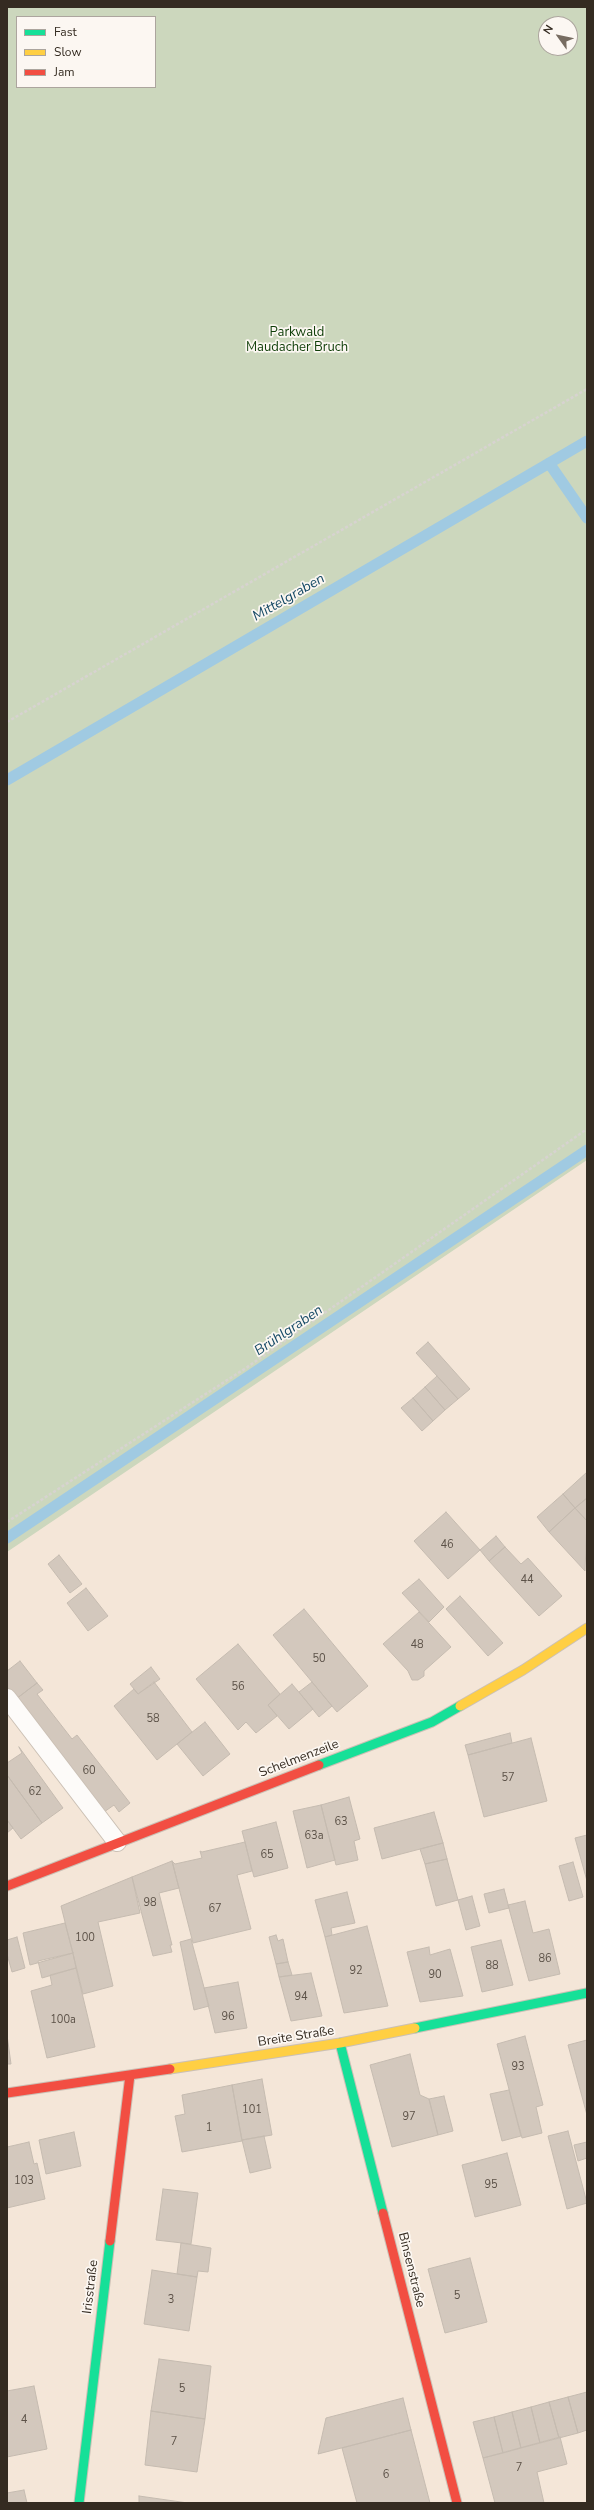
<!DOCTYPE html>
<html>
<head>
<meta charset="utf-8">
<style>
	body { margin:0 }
	#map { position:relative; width:594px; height:2510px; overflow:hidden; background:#f4e6d8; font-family:"Nunito Sans",sans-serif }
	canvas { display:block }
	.frame { position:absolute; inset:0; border:8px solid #342b21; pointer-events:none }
	.legend { position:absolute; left:16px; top:16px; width:140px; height:72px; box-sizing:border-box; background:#fcf7f2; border:1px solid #aca59e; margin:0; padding:5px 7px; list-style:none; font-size:12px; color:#342b21 }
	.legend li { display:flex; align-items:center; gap:8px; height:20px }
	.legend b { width:20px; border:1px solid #aca59e }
	.north { position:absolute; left:538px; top:16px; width:40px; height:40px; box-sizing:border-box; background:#fcf7f2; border:1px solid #aca59e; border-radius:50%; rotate:303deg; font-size:11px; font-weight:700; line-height:16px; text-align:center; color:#342b21 }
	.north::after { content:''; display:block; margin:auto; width:14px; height:18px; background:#776c61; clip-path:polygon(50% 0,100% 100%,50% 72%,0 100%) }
</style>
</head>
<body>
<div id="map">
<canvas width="594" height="2510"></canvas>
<div class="frame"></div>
<ul class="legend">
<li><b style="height:5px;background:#16e098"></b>Fast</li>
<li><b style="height:5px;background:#ffcf43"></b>Slow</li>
<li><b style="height:5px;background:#f24e42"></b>Jam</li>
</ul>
<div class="north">N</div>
</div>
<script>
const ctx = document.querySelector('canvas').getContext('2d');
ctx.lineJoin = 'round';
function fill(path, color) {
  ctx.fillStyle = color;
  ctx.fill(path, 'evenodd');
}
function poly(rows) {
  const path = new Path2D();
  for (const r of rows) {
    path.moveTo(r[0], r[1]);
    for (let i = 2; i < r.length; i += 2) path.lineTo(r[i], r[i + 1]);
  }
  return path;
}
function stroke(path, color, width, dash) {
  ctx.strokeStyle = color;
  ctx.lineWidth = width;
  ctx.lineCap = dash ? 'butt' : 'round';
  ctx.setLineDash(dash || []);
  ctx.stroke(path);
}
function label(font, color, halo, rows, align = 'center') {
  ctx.font = font + ' "Nunito Sans",sans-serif';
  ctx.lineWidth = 3.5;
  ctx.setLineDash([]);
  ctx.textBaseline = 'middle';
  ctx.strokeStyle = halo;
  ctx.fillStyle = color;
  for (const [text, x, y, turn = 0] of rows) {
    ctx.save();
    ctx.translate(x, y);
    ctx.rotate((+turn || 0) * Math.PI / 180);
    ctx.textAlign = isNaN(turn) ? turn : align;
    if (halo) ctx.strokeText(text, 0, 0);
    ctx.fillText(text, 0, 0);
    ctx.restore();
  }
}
const green = poly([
	[7,7,587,7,587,1160,7,1552],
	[17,17,155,17,155,87,17,87],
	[546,24,570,24,570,48,546,48]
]);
const stream = poly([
	[549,463,587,518],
	[7,780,587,441],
	[7,1538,587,1150]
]);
const building = poly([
	[428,1342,470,1389,458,1399,416,1353,428,1342],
	[437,1376,458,1399,445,1410,425,1387,437,1376],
	[425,1387,445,1410,433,1421,413,1398,425,1387],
	[413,1398,433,1421,422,1431,401,1408,413,1398],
	[587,1472,587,1498,575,1508,563,1494,587,1472],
	[563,1494,575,1508,549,1532,537,1517,563,1494],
	[587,1498,587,1521,575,1508,587,1498],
	[575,1508,587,1521,585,1571,549,1532,575,1508],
	[446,1512,480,1550,448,1579,414,1541,446,1512],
	[496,1536,505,1547,489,1561,480,1550,496,1536],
	[505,1547,521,1564,528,1558,562,1596,539,1616,489,1561,505,1547],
	[59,1555,82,1584,70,1593,48,1564,59,1555],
	[419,1579,444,1607,429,1622,402,1593,419,1579],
	[86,1588,108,1616,88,1631,67,1603,86,1588],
	[460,1596,503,1643,488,1656,446,1609,460,1596],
	[304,1609,368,1686,337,1712,273,1635,304,1609],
	[419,1612,451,1647,424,1671,424,1676,418,1680,412,1680,408,1671,383,1644,419,1612],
	[238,1644,280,1694,268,1705,277,1716,256,1733,246,1722,238,1730,196,1679,238,1644],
	[20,1661,37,1683,16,1699,7,1688,7,1671,20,1661],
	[151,1667,160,1679,138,1694,130,1684,151,1667],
	[154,1682,192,1732,157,1760,114,1706,134,1689,138,1694,154,1682],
	[312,1682,332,1706,319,1717,299,1692,312,1682],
	[37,1683,43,1690,37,1694,72,1739,77,1735,130,1803,119,1812,114,1805,104,1812,16,1699,37,1683],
	[292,1684,313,1709,289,1729,268,1705,292,1684],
	[205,1722,230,1754,203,1776,177,1744,205,1722],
	[510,1733,512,1743,468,1755,465,1745,510,1733],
	[531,1738,547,1801,484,1817,468,1755,531,1738],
	[19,1747,63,1808,42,1823,7,1775,7,1763,22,1753,19,1747],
	[7,1775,42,1823,21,1839,7,1820,7,1775],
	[349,1797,360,1839,354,1841,358,1860,336,1865,321,1805,349,1797],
	[321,1805,335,1860,307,1868,293,1811,321,1805],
	[434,1812,443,1843,382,1859,374,1828,434,1812],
	[7,1820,13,1828,7,1833,7,1820],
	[276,1822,288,1868,254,1877,242,1831,276,1822],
	[587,1835,587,1881,575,1838,587,1835],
	[245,1842,252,1871,237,1875,251,1929,193,1943,172,1861,175,1864,202,1858,200,1851,202,1852,245,1842],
	[443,1843,447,1859,425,1864,420,1849,443,1843],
	[447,1859,458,1900,436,1906,425,1864,447,1859],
	[172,1861,179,1888,159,1893,172,1945,170,1945,172,1952,153,1956,132,1877,172,1861],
	[573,1862,583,1897,569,1901,559,1866,573,1862],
	[132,1877,140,1913,98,1922,113,1986,83,1994,61,1906,132,1877],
	[504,1889,509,1908,489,1913,484,1894,504,1889],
	[347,1892,355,1923,331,1928,332,1935,325,1937,315,1900,347,1892],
	[472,1896,480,1926,466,1930,458,1900,472,1896],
	[525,1901,533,1933,549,1929,560,1974,529,1981,508,1905,525,1901],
	[65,1923,73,1953,30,1965,23,1933,65,1923],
	[367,1926,388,2006,344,2013,325,1937,367,1926],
	[276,1935,278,1941,283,1939,288,1962,276,1964,269,1937,276,1935],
	[17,1937,25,1968,12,1972,7,1954,7,1940,17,1937],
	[191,1939,209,2006,194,2010,180,1942,191,1939],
	[501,1940,513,1985,482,1992,471,1947,501,1940],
	[429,1947,430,1955,450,1949,463,1996,420,2002,407,1952,429,1947],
	[73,1953,76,1968,42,1978,38,1961,73,1953],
	[288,1962,292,1975,279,1977,276,1964,288,1962],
	[76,1968,95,2047,47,2058,31,1991,52,1985,50,1975,76,1968],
	[311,1973,322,2016,291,2021,279,1977,311,1973],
	[238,1982,247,2028,215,2033,204,1988,238,1982],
	[7,2035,11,2064,7,2064,7,2035],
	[525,2036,543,2105,536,2107,542,2133,522,2138,497,2044,525,2036],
	[587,2040,587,2115,568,2045,587,2040],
	[410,2054,420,2095,429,2099,438,2135,392,2147,370,2065,410,2054],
	[262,2079,272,2135,242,2140,232,2085,262,2079],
	[232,2085,242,2141,182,2152,175,2116,185,2114,182,2095,232,2085],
	[509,2090,521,2136,502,2141,490,2094,509,2090],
	[444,2096,453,2131,438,2135,429,2099,444,2096],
	[568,2131,587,2203,567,2209,548,2136,568,2131],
	[74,2132,81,2166,46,2174,39,2140,74,2132],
	[264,2136,271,2168,250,2173,242,2140,264,2136],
	[29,2142,34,2164,37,2163,45,2199,7,2208,7,2147,29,2142],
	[587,2142,587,2158,578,2161,574,2145,587,2142],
	[507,2153,521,2205,475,2217,462,2165,507,2153],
	[163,2189,198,2193,191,2244,156,2240,163,2189],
	[181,2243,211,2248,208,2272,198,2271,197,2277,177,2274,181,2243],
	[470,2258,487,2322,445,2333,428,2269,470,2258],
	[152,2270,197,2277,189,2331,144,2324,152,2270],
	[159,2359,211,2366,205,2419,151,2411,159,2359],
	[34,2386,47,2449,7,2457,7,2391,34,2386],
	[587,2392,587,2430,578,2433,568,2397,587,2392],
	[568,2397,578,2433,559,2438,549,2402,568,2397],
	[403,2398,411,2430,318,2454,326,2418,403,2398],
	[549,2402,559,2438,540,2443,531,2407,549,2402],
	[531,2407,540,2443,521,2448,512,2412,531,2407],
	[151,2411,205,2419,197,2472,145,2465,151,2411],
	[512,2412,521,2448,503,2453,494,2417,512,2412],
	[494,2417,503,2453,483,2458,473,2422,494,2417],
	[411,2430,430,2503,357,2503,342,2448,411,2430],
	[560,2437,567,2464,537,2472,544,2503,495,2503,483,2458,560,2437],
	[24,2490,27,2503,7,2503,7,2493,24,2490],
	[139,2496,188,2503,139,2503,139,2496]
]);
const path = poly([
	[7,722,587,389],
	[7,1522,246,1368,587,1129]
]);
const lane = poly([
	[7,1698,117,1842]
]);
const fast = poly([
	[319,1765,432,1722,460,1706],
	[415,2028,587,1993],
	[340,2043,383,2213],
	[79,2503,110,2241]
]);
const slow = poly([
	[460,1706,523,1670,587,1628],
	[170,2069,340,2043,415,2028]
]);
const jam = poly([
	[7,1886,319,1765],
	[7,2093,170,2069],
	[383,2213,457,2503],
	[110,2241,130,2075]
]);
const numberNames = [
	["46",447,1545],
	["44",527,1580],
	["48",417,1645],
	["50",319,1659],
	["56",238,1687],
	["58",153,1719],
	["60",89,1771],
	["57",508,1778],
	["62",35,1792],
	["63",341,1822],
	["63a",314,1836],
	["65",267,1855],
	["98",150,1903],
	["67",215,1909],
	["100",85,1938],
	["86",545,1959],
	["88",492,1966],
	["92",356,1971],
	["90",435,1975],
	["94",301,1997],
	["96",228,2017],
	["100a",63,2020],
	["93",518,2067],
	["101",252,2110],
	["97",409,2117],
	["1",209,2128],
	["103",24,2181],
	["95",491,2185],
	["5",457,2296],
	["3",171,2300],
	["5",182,2389],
	["4",24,2420],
	["7",174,2442],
	["7",519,2468],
	["6",386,2475]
];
const parkNames = [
	["Parkwald",297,333],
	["Maudacher Bruch",297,348]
];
const streetNames = [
	["Schelmenzeile",299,1759,-21],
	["Breite Straße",296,2037,-9],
	["Binsenstraße",411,2270,76],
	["Irisstraße",91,2287,-83]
];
const waterNames = [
	["Mittelgraben",289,598,-30],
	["Brühlgraben",289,1331,-34]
];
fill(green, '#ccd7bd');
stroke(stream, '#a0cae2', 11);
fill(building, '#d3c8bd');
stroke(building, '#c5bbb0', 1);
stroke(lane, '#cbc0b5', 20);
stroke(fast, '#cbc0b5', 11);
stroke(slow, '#cbc0b5', 11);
stroke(jam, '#cbc0b5', 11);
stroke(path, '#d7d3d0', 2.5, [3, 2]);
stroke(lane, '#fdfbf9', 18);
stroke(fast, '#16e098', 9);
stroke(slow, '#ffcf43', 9);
stroke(jam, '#f24e42', 9);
label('11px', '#5c5248', null, numberNames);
label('13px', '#0f3e08', '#fcf7f2', parkNames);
label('13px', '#342b21', '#fcf7f2', streetNames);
label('italic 14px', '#154965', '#fcf7f2', waterNames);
</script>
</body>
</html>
